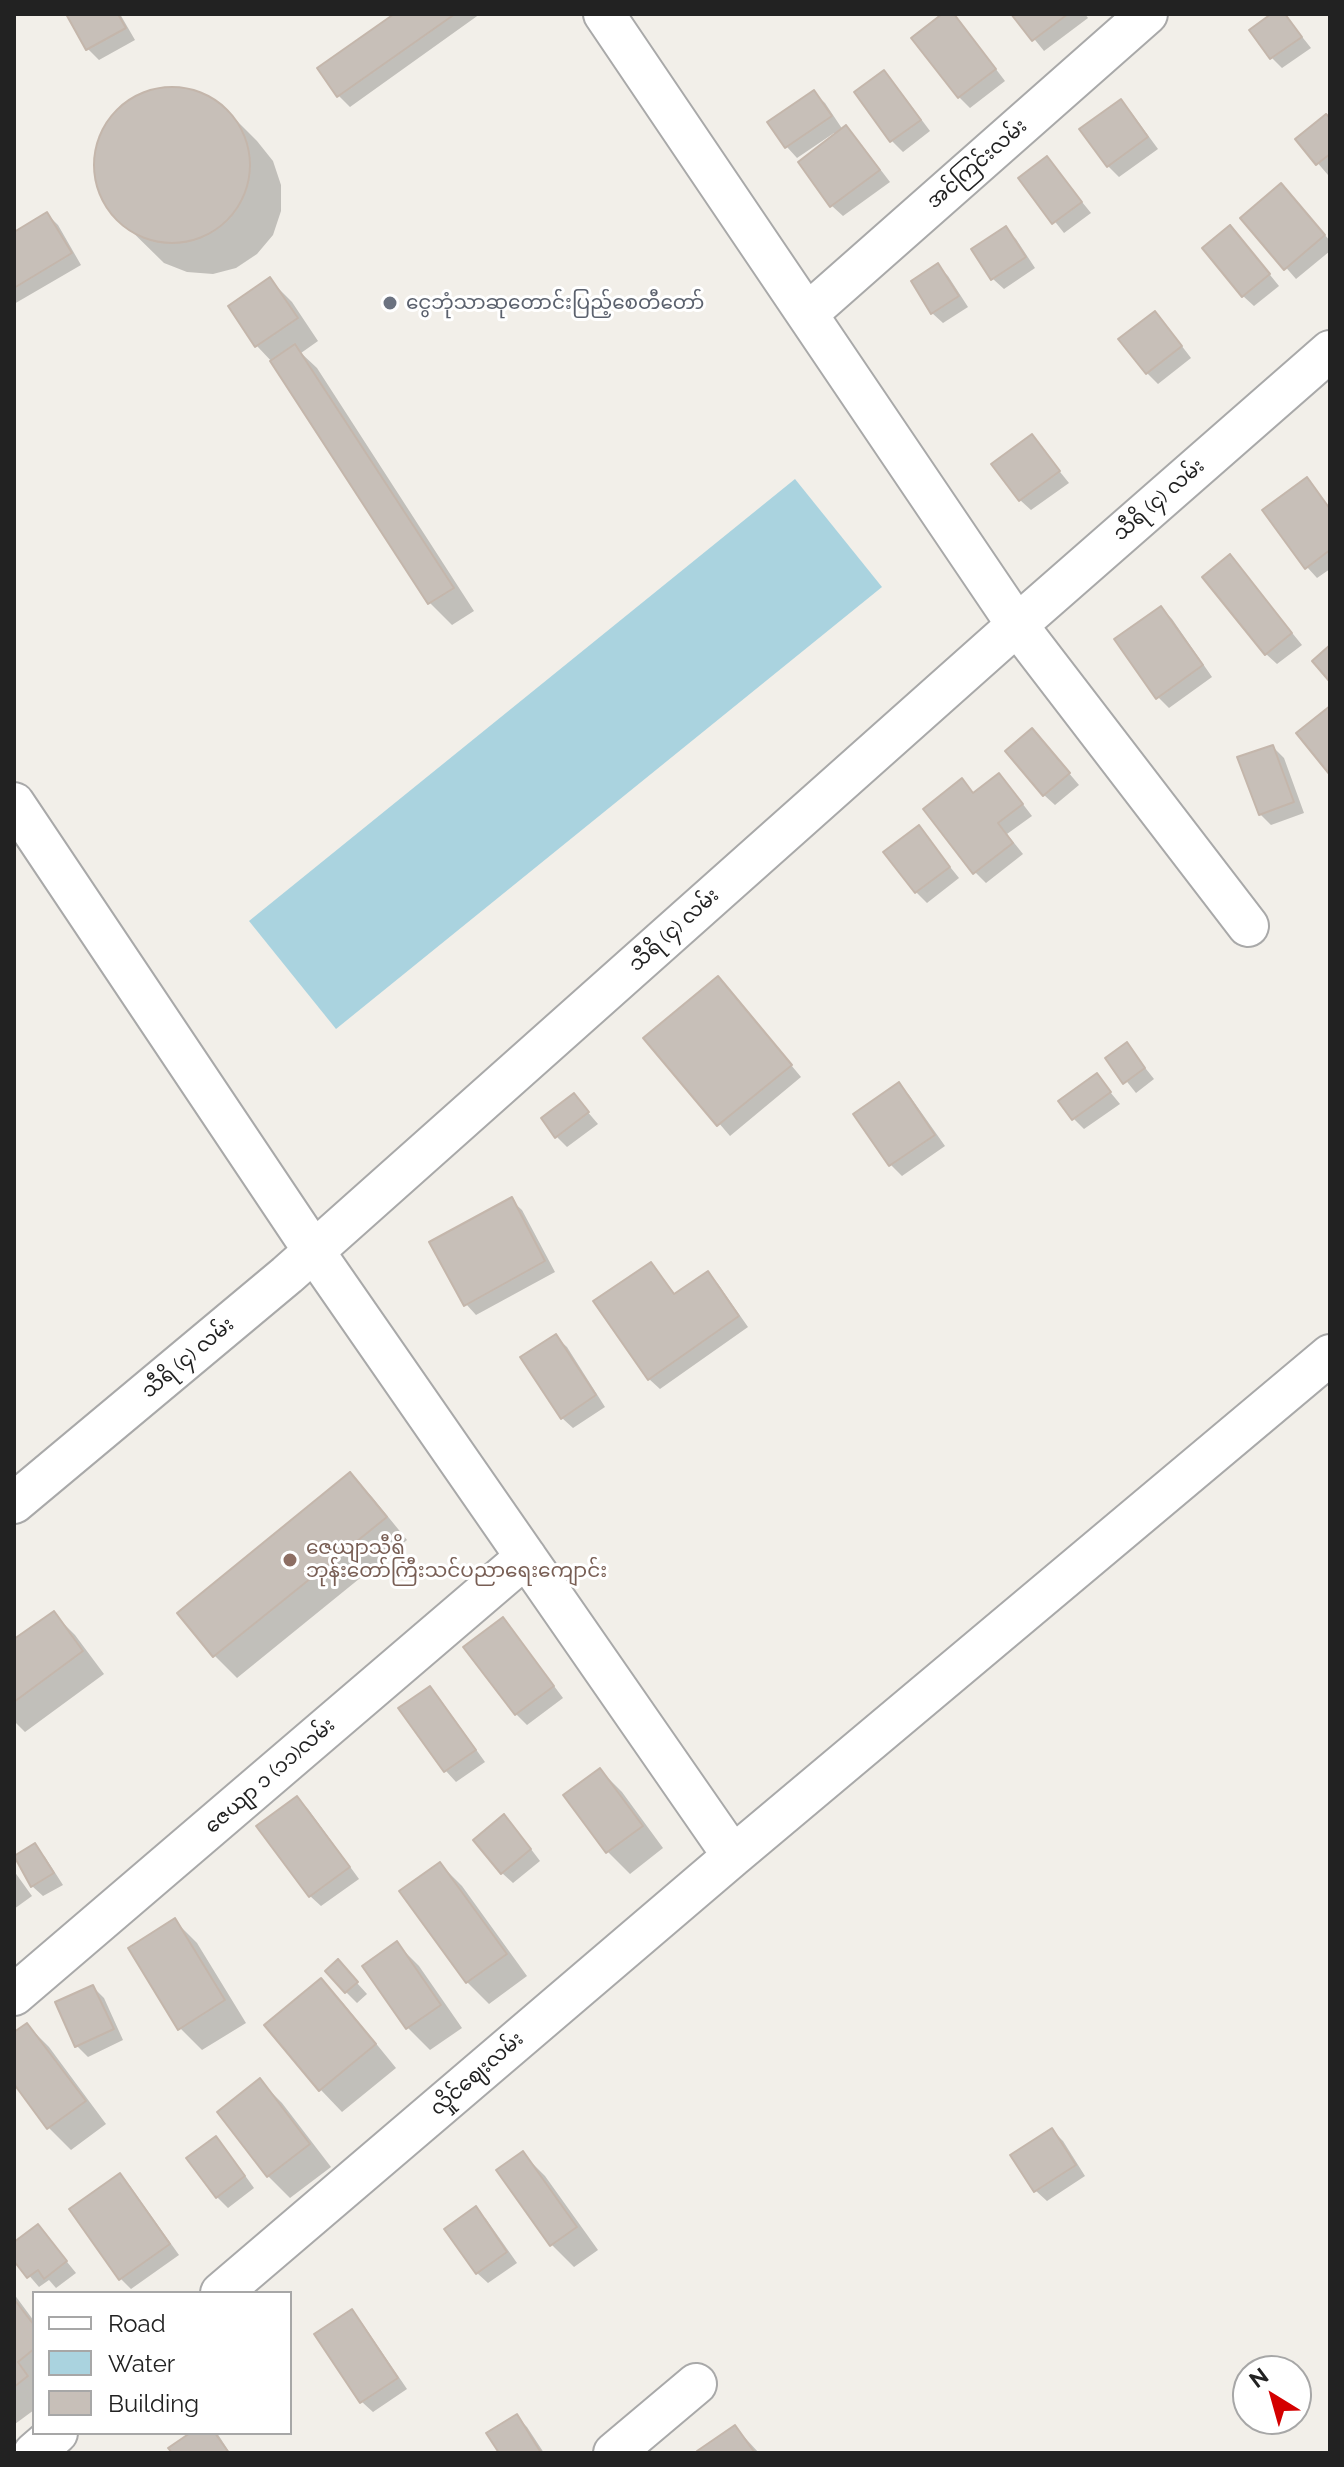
<!DOCTYPE html>
<html>
<head>
<meta charset="utf-8">
<style>
	body { margin:0 }
	#map { position:relative; width:1344px; height:2467px; overflow:hidden; background:#f2efe9; font-family:Raleway,sans-serif }
	canvas { display:block }
	.frame { position:absolute; inset:0; border:16px solid #222; pointer-events:none }
	.legend { position:absolute; left:32px; top:2291px; width:260px; height:144px; box-sizing:border-box; background:#fff; border:2px solid #a7a7a7; margin:0; padding:10px 14px; list-style:none; font-size:24px; color:#222 }
	.legend li { display:flex; align-items:center; gap:16px; height:40px }
	.legend b { width:40px; border:2px solid #a7a7a7 }
	.north { position:absolute; left:1232px; top:2355px; width:80px; height:80px; box-sizing:border-box; background:#fff; border:2px solid #a7a7a7; border-radius:50%; rotate:323deg; font-size:22px; font-weight:700; line-height:32px; text-align:center; color:#222 }
	.north::after { content:''; display:block; margin:auto; width:28px; height:36px; background:#d40000; clip-path:polygon(50% 0,100% 100%,50% 72%,0 100%) }
</style>
</head>
<body>
<div id="map">
<canvas width="1344" height="2467"></canvas>
<div class="frame"></div>
<ul class="legend">
<li><b style="height:10px;background:#fff"></b>Road</li>
<li><b style="height:22px;background:#aad3df"></b>Water</li>
<li><b style="height:22px;background:#c7bfb8"></b>Building</li>
</ul>
<div class="north">N</div>
</div>
<script>
const ctx = document.querySelector('canvas').getContext('2d');
ctx.lineJoin = 'round';
function fill(path, color) {
  ctx.fillStyle = color;
  ctx.fill(path, 'evenodd');
}
function poly(rows) {
  const path = new Path2D();
  for (const r of rows) {
    if (r.length === 3) {
      path.moveTo(r[0] + r[2], r[1]);
      path.arc(r[0], r[1], r[2], 0, 2 * Math.PI);
      continue;
    }
    path.moveTo(r[0], r[1]);
    for (let i = 2; i < r.length; i += 2) path.lineTo(r[i], r[i + 1]);
  }
  return path;
}
function stroke(path, color, width, dash) {
  ctx.strokeStyle = color;
  ctx.lineWidth = width;
  ctx.lineCap = dash ? 'butt' : 'round';
  ctx.setLineDash(dash || []);
  ctx.stroke(path);
}
function label(font, color, halo, rows, align = 'center') {
  ctx.font = font + ' Raleway,"Noto Sans Myanmar",sans-serif';
  ctx.lineWidth = 6;
  ctx.setLineDash([]);
  ctx.textBaseline = 'middle';
  ctx.strokeStyle = halo;
  ctx.fillStyle = color;
  for (const [text, x, y, turn = 0] of rows) {
    ctx.save();
    ctx.translate(x, y);
    ctx.rotate((+turn || 0) * Math.PI / 180);
    ctx.textAlign = isNaN(turn) ? turn : align;
    if (halo) ctx.strokeText(text, 0, 0);
    ctx.fillText(text, 0, 0);
    ctx.restore();
  }
}
const water = poly([
	[795,479,882,587,336,1029,249,921]
]);
const shadow = poly([
	[68,14,120,14,135,40,99,60,88,49],
	[397,14,480,14,350,107,339,96,320,69],
	[946,14,952,14,960,22,1005,81,970,108,959,97],
	[1014,14,1085,14,1088,18,1044,51],
	[1274,14,1284,14,1311,48,1282,68,1272,58],
	[884,72,894,83,930,131,903,152,892,141,857,93],
	[178,88,202,94,224,108,257,141,273,161,281,185,281,211,273,235,257,254,236,268,213,274,187,272,164,263,113,213,100,191,96,167,99,142,110,120,129,102,152,91],
	[814,93,825,103,843,130,846,128,857,139,890,182,843,216,832,206,800,163,836,135,834,133,797,158,787,147],
	[1121,102,1131,112,1158,149,1119,177,1108,166,1082,130],
	[1330,120,1330,173,1328,175,1298,140],
	[1047,159,1091,213,1064,233,1021,179],
	[1292,196,1330,241,1330,251,1296,279,1243,218],
	[47,214,58,225,81,265,14,304,14,234],
	[1005,229,1016,239,1035,268,1004,289,993,279],
	[1241,239,1279,286,1254,306,1243,296],
	[938,266,948,276,968,307,943,323,932,313],
	[270,280,292,302,318,341,301,353,317,368,474,611,452,625,430,603,274,364,257,346,231,307],
	[1165,324,1191,358,1158,384,1147,373],
	[1031,436,1069,483,1031,510,1020,500],
	[1306,480,1330,508,1330,569,1317,578,1307,567],
	[1230,557,1302,645,1277,664,1266,654],
	[1161,608,1172,619,1212,677,1169,708,1158,697],
	[1042,741,1079,785,1055,805,1044,795],
	[1273,747,1284,758,1304,813,1271,825,1260,814],
	[962,781,974,794,1009,786,1032,816,1007,834,1023,854,986,883,975,872],
	[918,827,959,878,927,903,916,892],
	[728,989,801,1077,730,1136,646,1038],
	[1127,1045,1154,1079,1136,1093,1108,1058],
	[1097,1076,1120,1104,1084,1129,1074,1119],
	[898,1084,909,1095,945,1146,902,1176,891,1165,855,1114],
	[574,1096,598,1124,567,1147,557,1137],
	[511,1200,522,1210,555,1272,476,1315,466,1304],
	[651,1264,676,1295,708,1273,718,1284,748,1327,660,1389,649,1379],
	[556,1337,567,1347,605,1407,573,1428,562,1418],
	[350,1475,372,1497,407,1540,237,1678,215,1656,180,1613],
	[53,1613,75,1635,104,1674,25,1732,14,1721,14,1642],
	[503,1620,513,1631,563,1698,527,1725,516,1714],
	[430,1689,440,1699,485,1762,456,1782,446,1771,400,1709],
	[600,1770,622,1792,663,1848,630,1874,608,1852,566,1795],
	[297,1799,308,1809,359,1879,321,1906,310,1896],
	[515,1828,540,1861,513,1883,502,1873],
	[35,1846,45,1857,63,1885,43,1896,32,1886],
	[440,1864,462,1886,527,1976,489,2004,467,1982,402,1892],
	[14,1871,32,1896,14,1909],
	[175,1921,197,1943,246,2023,202,2050,180,2028],
	[397,1944,419,1966,462,2028,430,2050,408,2028,365,1966],
	[348,1973,367,1994,357,2003,346,1992],
	[321,1981,343,2003,396,2068,342,2112,321,2090],
	[93,1987,104,1998,123,2040,88,2057,77,2046,58,2003],
	[27,2025,49,2047,106,2124,71,2150,49,2128,14,2080,14,2035],
	[260,2081,282,2103,331,2167,290,2198,268,2176,220,2113],
	[1052,2130,1063,2141,1085,2176,1047,2201,1036,2191,1013,2155],
	[215,2138,226,2149,254,2188,228,2208,217,2197],
	[523,2154,545,2176,598,2250,574,2267,552,2245,499,2171],
	[119,2175,130,2186,179,2255,131,2289,121,2279],
	[476,2209,486,2219,517,2263,488,2283,477,2273],
	[38,2226,76,2273,56,2288,49,2280,39,2287,14,2258,14,2245],
	[14,2294,34,2321,34,2410,15,2424],
	[352,2312,362,2323,407,2389,373,2412,362,2402],
	[516,2416,527,2427,544,2453,501,2453],
	[735,2427,759,2453,701,2453],
	[194,2433,217,2433,230,2453,174,2453]
]);
const building = poly([
	[66,14,118,14,126,28,86,50,66,14],
	[394,14,455,14,337,97,317,68,394,14],
	[942,14,954,14,996,69,958,98,911,38,942,14],
	[1011,14,1068,14,1032,41,1011,14],
	[1271,14,1285,14,1302,37,1270,59,1249,30,1271,14],
	[884,70,921,120,890,142,854,92,884,70],
	[172,165,78],
	[814,90,832,116,785,148,767,122,814,90],
	[1121,99,1148,137,1107,167,1079,129,1121,99],
	[1326,114,1330,118,1330,154,1316,165,1295,139,1326,114],
	[846,125,880,170,830,207,798,162,846,125],
	[1047,156,1082,202,1052,224,1018,178,1047,156],
	[1281,183,1325,235,1284,270,1240,218,1281,183],
	[47,212,72,253,14,288,14,232,47,212],
	[1230,225,1270,274,1242,297,1202,248,1230,225],
	[1006,226,1026,257,991,280,971,249,1006,226],
	[938,263,959,296,931,314,911,281,938,263],
	[270,277,298,318,255,347,228,306,270,277],
	[1155,311,1182,346,1146,374,1118,339,1155,311],
	[295,344,454,588,428,604,270,361,295,344],
	[1032,434,1060,471,1019,501,991,464,1032,434],
	[1307,477,1330,509,1330,550,1305,569,1262,510,1307,477],
	[1230,554,1292,633,1265,655,1202,577,1230,554],
	[1161,606,1203,665,1156,699,1114,639,1161,606],
	[1330,645,1330,682,1312,661,1330,645],
	[1330,706,1330,775,1296,733,1330,706],
	[1032,728,1070,773,1043,796,1005,751,1032,728],
	[1273,745,1294,802,1259,815,1237,757,1273,745],
	[999,773,1023,804,998,823,1013,843,973,874,923,809,962,778,973,793,999,773],
	[919,825,950,867,915,893,883,852,919,825],
	[718,976,792,1065,717,1126,643,1038,718,976],
	[1127,1042,1145,1068,1123,1084,1105,1058,1127,1042],
	[1097,1073,1111,1092,1072,1120,1058,1101,1097,1073],
	[899,1082,935,1135,889,1166,853,1114,899,1082],
	[574,1093,589,1112,555,1138,541,1118,574,1093],
	[512,1197,545,1261,464,1306,429,1242,512,1197],
	[651,1262,674,1294,708,1271,739,1316,648,1380,593,1301,651,1262],
	[556,1334,596,1395,561,1419,520,1357,556,1334],
	[350,1472,387,1517,213,1657,177,1613,350,1472],
	[54,1611,83,1651,14,1702,14,1639,54,1611],
	[503,1617,554,1686,515,1715,463,1647,503,1617],
	[430,1686,476,1750,444,1772,398,1708,430,1686],
	[600,1768,643,1826,606,1853,563,1795,600,1768],
	[297,1796,350,1867,309,1897,256,1826,297,1796],
	[504,1814,531,1849,501,1874,473,1840,504,1814],
	[35,1843,54,1873,31,1887,14,1856,35,1843],
	[440,1862,507,1954,466,1983,399,1891,440,1862],
	[175,1918,225,2000,178,2030,128,1948,175,1918],
	[397,1941,441,2005,406,2029,362,1966,397,1941],
	[338,1959,358,1982,345,1993,325,1971,338,1959],
	[321,1978,376,2044,319,2091,264,2025,321,1978],
	[93,1985,114,2029,75,2047,55,2002,93,1985],
	[27,2023,86,2101,47,2129,14,2084,14,2032,27,2023],
	[260,2078,310,2144,267,2177,217,2112,260,2078],
	[1052,2128,1076,2165,1034,2192,1010,2155,1052,2128],
	[216,2136,245,2176,216,2198,186,2158,216,2136],
	[523,2151,577,2227,550,2246,496,2170,523,2151],
	[120,2173,170,2244,119,2280,69,2209,120,2173],
	[476,2206,507,2252,476,2274,444,2229,476,2206],
	[38,2224,67,2261,44,2279,38,2270,27,2278,14,2261,14,2242,38,2224],
	[14,2299,34,2325,34,2349,18,2362,28,2376,14,2387,14,2299],
	[352,2309,398,2378,360,2403,314,2334,352,2309],
	[517,2414,540,2451,537,2453,499,2453,486,2433,517,2414],
	[735,2425,755,2453,699,2453,697,2451,735,2425],
	[190,2433,215,2433,229,2453,172,2453,168,2448,190,2433]
]);
const street = poly([
	[604,14,1017,625,1248,926],
	[807,314,1147,14],
	[14,803,313,1250,733,1856],
	[14,1503,287,1275,1017,625,1330,351],
	[14,1995,526,1557],
	[221,2293,733,1856,1330,1355],
	[34,2453,57,2433],
	[614,2453,696,2384]
]);
const markers = [
	[390,303,8,"#6b7280"],
	[290,1560,8,"#8d6e63"]
];
const streetNames = [
	["အင်ကြင်းလမ်း",977,164,-41],
	["သီရိ (၄) လမ်း",1159,500,-41],
	["သီရိ (၄) လမ်း",674,930,-42],
	["သီရိ (၄) လမ်း",188,1358,-40],
	["ဇေယျာ ၁ (၁၁)လမ်း",270,1776,-41],
	["လှိုင်ဈေးလမ်း",477,2074,-41]
];
const worshipNames = [
	["ငွေဘုံသာဆုတောင်းပြည့်စေတီတော်",406,303]
];
const educationNames = [
	["ဇေယျာသီရိ",306,1548],
	["ဘုန်းတော်ကြီးသင်ပညာရေးကျောင်း",306,1571]
];
fill(water, '#aad3df');
fill(shadow, '#0003');
fill(building, '#c7bfb8');
stroke(building, '#c4b6ab', 2);
stroke(street, '#a9a9a9', 44);
stroke(street, '#fff', 40);
for (const [x, y, r, color] of markers) {
  const dot = new Path2D();
  dot.arc(x, y, r, 0, 2 * Math.PI);
  ctx.fillStyle = color;
  ctx.fill(dot);
  stroke(dot, '#fff', 3);
}
label('20px', '#222', '#fff', streetNames);
label('20px', '#5b616d', '#fff', worshipNames, 'left');
label('20px', '#785e54', '#fff', educationNames, 'left');
</script>
</body>
</html>
